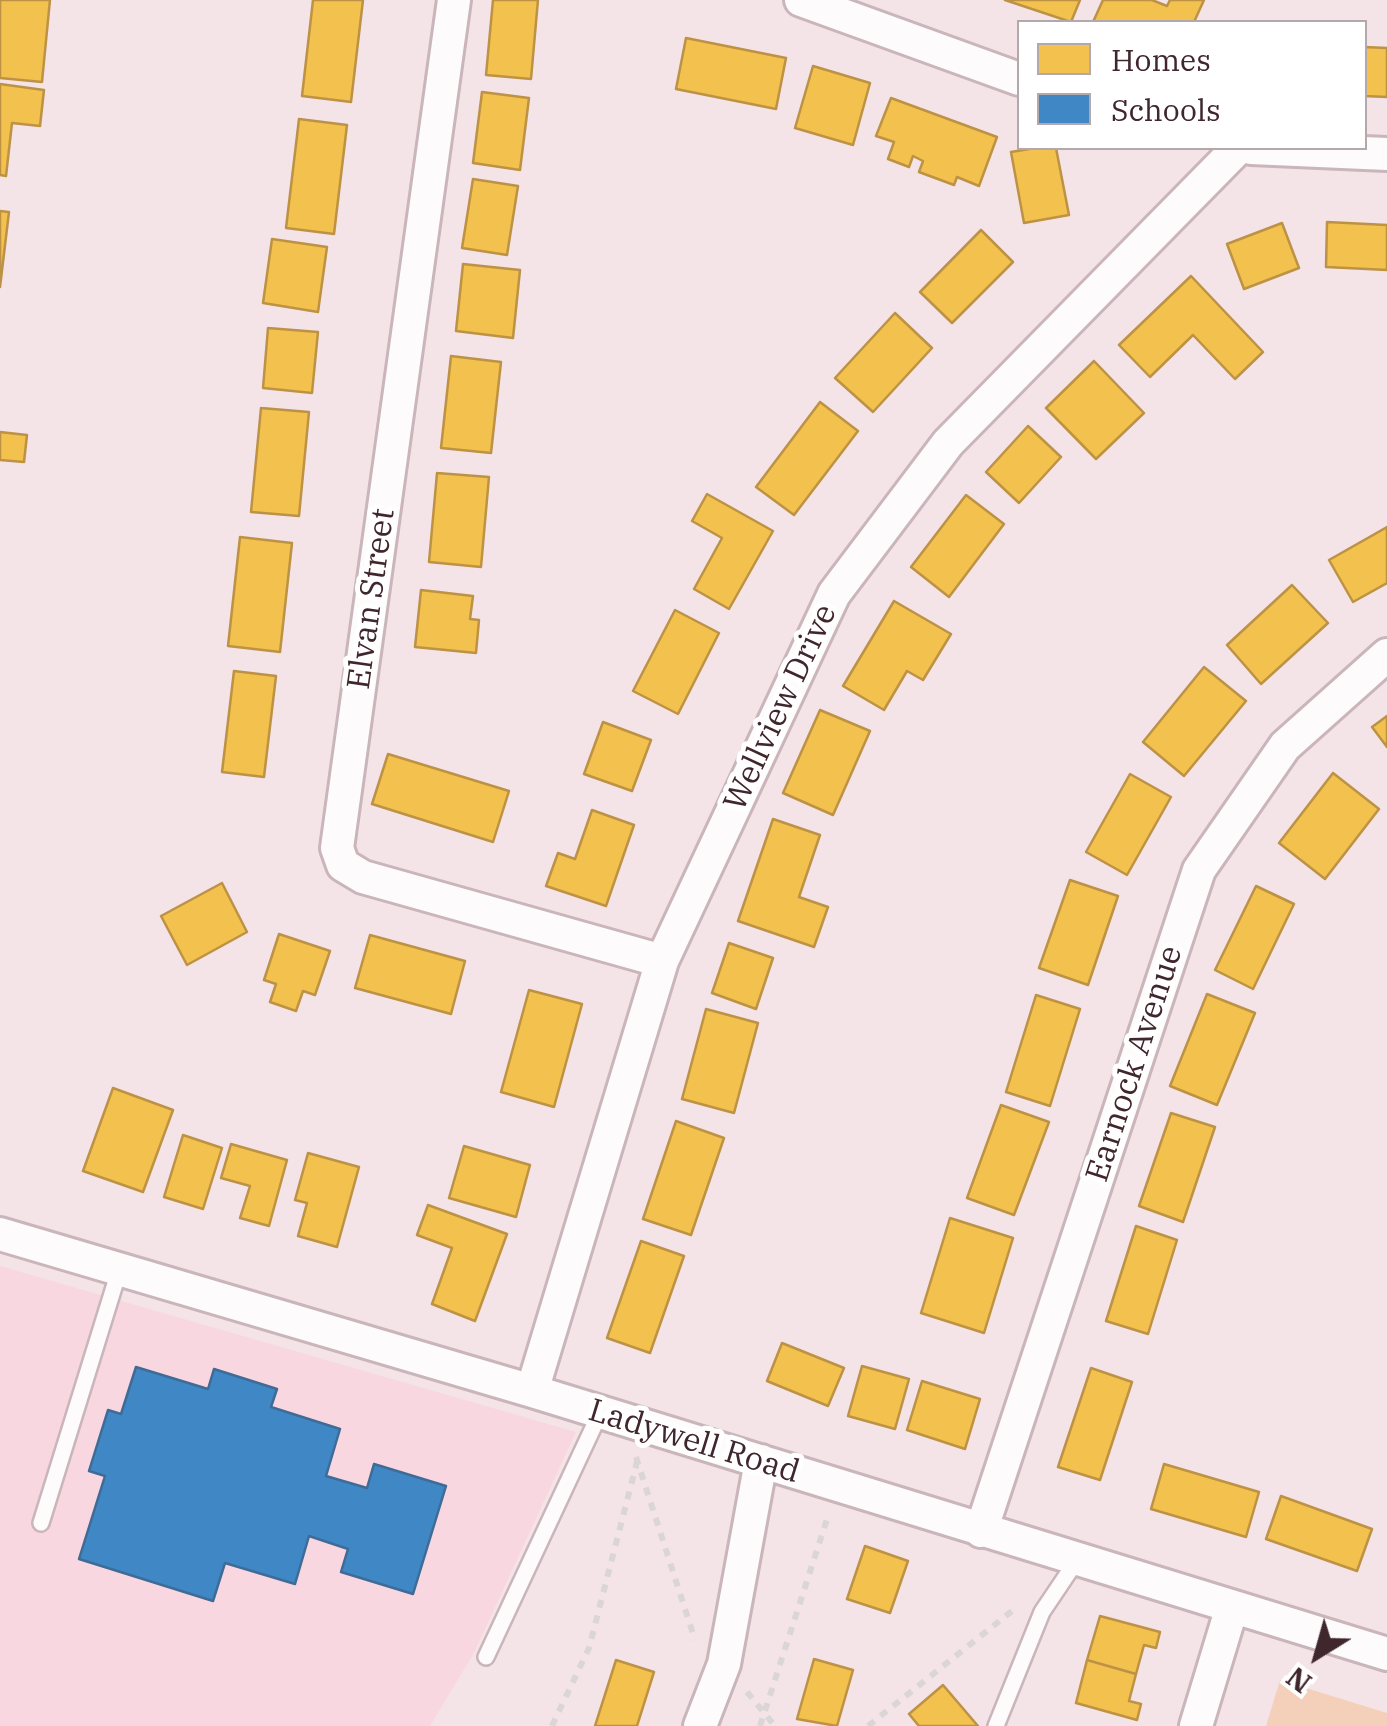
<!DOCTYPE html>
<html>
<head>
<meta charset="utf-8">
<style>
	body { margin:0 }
	#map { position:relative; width:1387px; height:1726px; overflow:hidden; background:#f4e4e8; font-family:"IBM Plex Serif",serif }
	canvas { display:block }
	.legend { position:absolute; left:1017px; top:20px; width:350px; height:130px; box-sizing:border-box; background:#fff; border:2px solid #b3a8ab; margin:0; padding:12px 18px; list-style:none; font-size:30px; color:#40262d }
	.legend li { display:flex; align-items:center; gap:20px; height:50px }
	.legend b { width:50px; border:2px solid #b3a8ab }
	.north { position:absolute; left:1267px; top:1606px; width:100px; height:100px; -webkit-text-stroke:8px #fff; paint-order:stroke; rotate:217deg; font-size:28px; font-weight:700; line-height:40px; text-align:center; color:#40262d }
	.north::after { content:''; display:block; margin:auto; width:35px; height:45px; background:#40262d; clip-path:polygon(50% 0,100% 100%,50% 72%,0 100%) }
</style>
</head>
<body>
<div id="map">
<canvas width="1387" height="1726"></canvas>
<ul class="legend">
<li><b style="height:28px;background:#f2c14e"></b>Homes</li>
<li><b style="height:28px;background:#3f88c5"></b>Schools</li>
</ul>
<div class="north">N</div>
</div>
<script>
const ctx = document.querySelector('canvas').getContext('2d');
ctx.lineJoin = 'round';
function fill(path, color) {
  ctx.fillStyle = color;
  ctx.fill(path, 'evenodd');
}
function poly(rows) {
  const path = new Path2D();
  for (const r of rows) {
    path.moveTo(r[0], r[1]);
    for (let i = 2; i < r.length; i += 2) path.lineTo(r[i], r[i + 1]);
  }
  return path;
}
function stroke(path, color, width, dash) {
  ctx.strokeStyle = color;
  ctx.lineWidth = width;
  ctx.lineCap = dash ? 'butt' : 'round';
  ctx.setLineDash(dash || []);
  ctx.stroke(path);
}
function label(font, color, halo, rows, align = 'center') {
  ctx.font = font + ' "IBM Plex Serif",serif';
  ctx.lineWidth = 10;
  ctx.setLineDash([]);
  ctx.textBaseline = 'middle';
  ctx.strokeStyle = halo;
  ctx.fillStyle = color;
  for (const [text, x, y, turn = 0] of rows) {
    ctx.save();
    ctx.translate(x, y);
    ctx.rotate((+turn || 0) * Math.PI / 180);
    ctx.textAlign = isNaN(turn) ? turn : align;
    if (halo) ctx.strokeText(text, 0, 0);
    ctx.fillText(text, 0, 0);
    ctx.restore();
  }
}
const built = poly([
	[0,1266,576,1432,474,1653,430,1726,0,1726]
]);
const green = poly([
	[1280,1680,1387,1713,1387,1726,1266,1726]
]);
const homes = poly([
	[0,0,50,0,42,82,0,78,0,0],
	[313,0,363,0,351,102,302,96,313,0],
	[493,0,538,0,531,79,486,75,493,0],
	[1005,0,1080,0,1071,22,1005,0],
	[1103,0,1152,0,1167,6,1170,0,1204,0,1194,22,1093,22,1103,0],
	[686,38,786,58,776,109,676,89,686,38],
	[1364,47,1387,48,1387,97,1364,96,1364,47],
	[813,66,870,83,853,145,795,128,813,66],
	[0,84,44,90,40,126,12,123,6,176,0,175,0,84],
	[482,92,529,98,520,170,473,163,482,92],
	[891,98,997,137,979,186,957,177,954,185,919,172,923,161,913,156,909,167,888,159,894,142,876,136,891,98],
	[299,119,347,125,334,234,286,228,299,119],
	[1035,148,1056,148,1069,215,1024,223,1011,152,1035,148],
	[473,179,518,186,507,255,462,248,473,179],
	[0,211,9,212,0,287,0,211],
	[1327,222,1387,225,1387,270,1326,267,1327,222],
	[1282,223,1299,268,1244,289,1227,244,1282,223],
	[981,230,1013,262,952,323,920,292,981,230],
	[272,239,327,247,318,312,263,303,272,239],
	[463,264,520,270,513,338,456,331,463,264],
	[1191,276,1263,352,1235,379,1193,335,1150,377,1119,345,1191,276],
	[895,313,932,348,873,412,835,378,895,313],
	[268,328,318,332,312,393,263,388,268,328],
	[451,356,501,362,491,453,441,448,451,356],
	[1094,361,1144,413,1096,459,1046,408,1094,361],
	[820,402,858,431,794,515,756,487,820,402],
	[261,408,309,412,299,516,251,512,261,408],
	[1028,426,1061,457,1019,503,986,472,1028,426],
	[0,432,27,435,24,462,0,460,0,432],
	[437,473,489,477,481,567,429,562,437,473],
	[707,494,773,531,729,609,694,589,722,538,692,521,707,494],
	[966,495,1004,524,949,597,911,567,966,495],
	[1387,527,1387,583,1353,602,1329,560,1387,527],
	[240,537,292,543,280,652,228,646,240,537],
	[1292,585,1328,623,1261,684,1227,645,1292,585],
	[421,590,473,596,470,619,479,620,476,653,415,647,421,590],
	[894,601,951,634,923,680,907,671,884,710,843,686,894,601],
	[675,610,719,633,678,714,633,691,675,610],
	[1204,667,1246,701,1184,776,1143,742,1204,667],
	[234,671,276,676,264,777,222,772,234,671],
	[820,710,870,731,833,815,783,793,820,710],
	[1387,716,1387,747,1372,727,1387,716],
	[603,722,651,740,632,791,584,774,603,722],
	[388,754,509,791,493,842,372,804,388,754],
	[1333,773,1379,809,1325,879,1279,843,1333,773],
	[1130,774,1171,797,1127,875,1086,852,1130,774],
	[592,810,634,825,606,906,546,886,558,853,575,859,592,810],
	[773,819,820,835,799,897,828,907,814,947,738,921,773,819],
	[1070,880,1118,896,1088,985,1039,968,1070,880],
	[222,883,247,932,187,965,161,916,222,883],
	[1256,886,1294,904,1253,989,1215,970,1256,886],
	[279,934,330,951,315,995,303,991,296,1011,270,1002,276,984,264,980,279,934],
	[370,935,465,961,451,1014,355,988,370,935],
	[729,943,773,958,756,1009,712,993,729,943],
	[529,990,582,1004,554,1107,501,1092,529,990],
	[1207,994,1255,1013,1217,1105,1170,1086,1207,994],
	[1036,995,1080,1009,1050,1106,1006,1092,1036,995],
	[706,1009,758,1023,734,1113,682,1099,706,1009],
	[113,1088,173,1110,143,1192,83,1171,113,1088],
	[1001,1105,1049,1122,1014,1215,967,1198,1001,1105],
	[1171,1113,1215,1127,1183,1222,1139,1206,1171,1113],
	[676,1121,724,1138,691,1235,643,1219,676,1121],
	[183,1135,222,1148,203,1209,164,1197,183,1135],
	[231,1144,287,1160,269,1226,240,1218,250,1186,221,1178,231,1144],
	[464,1146,530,1165,516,1217,449,1198,464,1146],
	[308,1153,359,1167,337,1247,298,1236,307,1203,295,1200,308,1153],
	[428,1205,507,1234,475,1321,432,1304,452,1248,417,1235,428,1205],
	[950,1218,1013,1238,984,1333,921,1313,950,1218],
	[1136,1226,1177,1240,1148,1334,1106,1321,1136,1226],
	[641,1241,684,1256,650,1353,607,1338,641,1241],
	[782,1343,844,1368,828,1406,767,1381,782,1343],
	[862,1366,909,1379,895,1429,848,1416,862,1366],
	[1091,1368,1132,1382,1100,1480,1058,1467,1091,1368],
	[922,1381,980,1399,965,1449,907,1430,922,1381],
	[1164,1464,1259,1492,1246,1537,1151,1509,1164,1464],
	[1281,1496,1372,1529,1357,1571,1266,1539,1281,1496],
	[865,1546,908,1561,890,1613,847,1599,865,1546],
	[1100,1616,1160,1632,1156,1648,1144,1645,1136,1674,1087,1660,1100,1616],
	[814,1659,853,1670,837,1726,797,1719,814,1659],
	[616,1660,654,1672,637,1726,595,1726,616,1660],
	[1087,1660,1136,1674,1129,1701,1141,1704,1137,1720,1076,1703,1087,1660],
	[943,1685,978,1726,919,1726,909,1714,943,1685]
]);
const schools = poly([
	[136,1367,208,1389,214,1369,277,1389,271,1407,340,1429,326,1476,367,1488,374,1464,446,1486,413,1594,341,1572,348,1549,309,1536,295,1584,225,1563,213,1601,79,1559,105,1476,89,1471,108,1410,121,1414,136,1367]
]);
const path = poly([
	[636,1457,695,1640],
	[747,1692,775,1726],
	[552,1726,589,1648,637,1462],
	[760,1726,829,1513],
	[868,1726,1017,1607]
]);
const service = poly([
	[41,1523,119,1271],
	[486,1657,600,1413],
	[996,1726,1042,1612,1077,1560]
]);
const minor = poly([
	[454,0,337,848,343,865,363,877,662,961],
	[801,0,1019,79],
	[1251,148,1387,154],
	[0,1234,532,1391,1387,1654],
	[532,1391,662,961,834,594,948,443,1238,148],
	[981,1531,1199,870,1285,746,1387,655],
	[700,1726,724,1664,761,1461],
	[1196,1726,1232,1607]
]);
const streetNames = [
	["Elvan Street",372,599,-82],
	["Wellview Drive",781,708,-65],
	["Earnock Avenue",1135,1064,-72],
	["Ladywell Road",694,1442,17]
];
fill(built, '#f8d7e0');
fill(green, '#f4d0ba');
fill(homes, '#f2c14e');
stroke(homes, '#bd9244', 2.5);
fill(schools, '#3f88c5');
stroke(schools, '#3f6b97', 2.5);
stroke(service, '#c9b5ba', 20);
stroke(minor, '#c9b5ba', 38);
stroke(path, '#dad5d6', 6, [8, 8]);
stroke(service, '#fdfbfc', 15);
stroke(minor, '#fdfbfc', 32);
label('32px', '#40262d', '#fff', streetNames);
</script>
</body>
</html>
